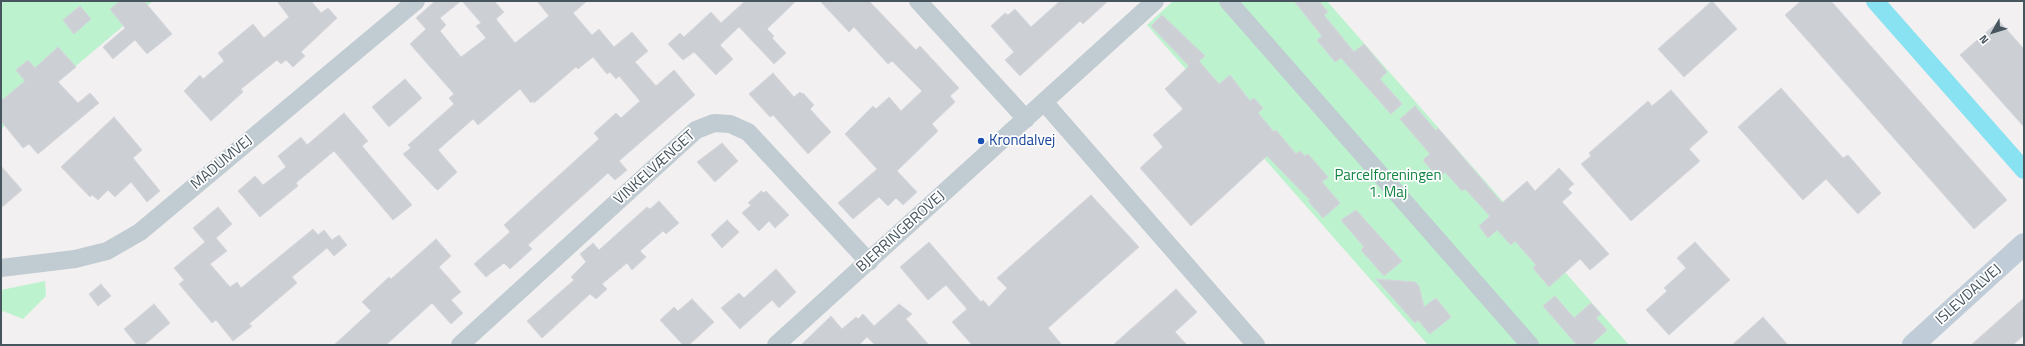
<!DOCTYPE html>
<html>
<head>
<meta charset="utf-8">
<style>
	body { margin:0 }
	#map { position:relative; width:2025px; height:346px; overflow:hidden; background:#f2f0f0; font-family:"Titillium Web",sans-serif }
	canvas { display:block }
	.frame { position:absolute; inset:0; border:2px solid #47555f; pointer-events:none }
	.north { position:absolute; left:1973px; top:12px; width:40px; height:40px; -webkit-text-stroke:3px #fff; paint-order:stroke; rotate:231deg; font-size:11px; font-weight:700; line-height:16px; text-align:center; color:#47555f }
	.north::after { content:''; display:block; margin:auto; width:14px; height:18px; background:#47555f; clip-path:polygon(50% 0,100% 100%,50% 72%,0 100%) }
</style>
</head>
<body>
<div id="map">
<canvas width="2025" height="346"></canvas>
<div class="frame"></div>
<div class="north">N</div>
</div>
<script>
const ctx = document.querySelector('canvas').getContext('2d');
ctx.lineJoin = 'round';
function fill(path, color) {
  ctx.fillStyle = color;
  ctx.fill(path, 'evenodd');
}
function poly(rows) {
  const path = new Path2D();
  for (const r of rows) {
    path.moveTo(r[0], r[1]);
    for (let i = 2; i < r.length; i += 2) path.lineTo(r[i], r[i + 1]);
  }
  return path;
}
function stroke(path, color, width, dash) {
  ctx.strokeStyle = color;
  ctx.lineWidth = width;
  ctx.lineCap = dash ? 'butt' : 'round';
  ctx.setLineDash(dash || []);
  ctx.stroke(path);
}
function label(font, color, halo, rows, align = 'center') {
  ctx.font = font + ' "Titillium Web",sans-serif';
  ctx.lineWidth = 3.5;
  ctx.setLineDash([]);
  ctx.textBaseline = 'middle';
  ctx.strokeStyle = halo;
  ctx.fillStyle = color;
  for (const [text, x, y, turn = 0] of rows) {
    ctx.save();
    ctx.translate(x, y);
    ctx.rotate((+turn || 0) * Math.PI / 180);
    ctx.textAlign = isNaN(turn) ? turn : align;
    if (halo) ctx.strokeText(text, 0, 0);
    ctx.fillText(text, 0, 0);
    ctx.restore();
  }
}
const green = poly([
	[1,1,153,1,1,129],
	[1173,1,1327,1,1629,345,1428,345,1147,25],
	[45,281,46,296,23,319,3,311,1,314,1,290]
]);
const canal = poly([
	[1875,1,2024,170]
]);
const building = poly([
	[120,1,144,1,172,34,147,54,135,40,113,59,103,47,125,28,110,9,120,1],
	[277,1,311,1,321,13,328,8,337,18,301,52,305,56,293,67,286,60,281,64,277,60,241,89,243,92,211,121,184,91,200,75,203,79,224,61,218,53,253,24,264,38,289,17,277,1],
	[435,1,461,1,440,18,446,25,440,31,461,57,486,38,476,26,481,23,462,1,494,1,504,12,496,19,515,43,549,16,537,1,587,1,573,13,592,35,599,29,614,47,632,32,648,51,635,62,656,86,674,70,695,95,619,161,627,170,615,180,608,173,528,245,532,249,510,269,504,263,486,277,474,264,510,232,504,225,599,139,594,133,616,113,621,118,640,101,619,76,616,79,610,72,607,74,593,57,578,69,576,67,534,103,533,101,531,103,520,89,478,125,473,119,438,150,457,172,438,190,436,189,403,154,411,148,408,145,454,104,449,98,454,94,410,44,426,29,416,18,435,1],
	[745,1,796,1,767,29,774,36,772,38,786,53,774,64,739,27,720,45,733,59,716,75,694,52,683,60,668,44,680,33,684,37,711,12,721,23,745,1],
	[820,1,869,1,916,50,920,46,959,88,950,96,955,102,932,124,938,131,897,171,917,192,903,205,896,198,888,206,879,197,853,219,838,203,877,169,845,134,873,106,876,109,889,97,901,111,922,91,892,61,888,64,854,27,849,32,820,1],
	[1060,1,1108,1,1083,24,1080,21,1020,76,1005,60,1014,52,991,26,1005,13,1008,15,1015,9,1031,27,1060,1],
	[1294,1,1319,1,1328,12,1324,15,1354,52,1364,44,1387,72,1380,79,1402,104,1391,114,1341,58,1335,62,1317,40,1322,36,1294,1],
	[1712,1,1737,29,1684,77,1658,49,1712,1],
	[1801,1,1831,1,2007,200,1974,229,1785,15,1801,1],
	[80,6,91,19,74,34,63,20,80,6],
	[1162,15,1205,56,1199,61,1219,84,1230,75,1250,101,1254,98,1263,108,1258,113,1274,132,1276,130,1296,154,1300,151,1305,156,1308,154,1328,177,1322,182,1340,203,1323,218,1308,201,1310,200,1267,156,1191,226,1140,168,1163,147,1153,135,1183,109,1165,89,1189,66,1151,26,1162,15],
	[1999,21,2024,49,2024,127,1960,55,1999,21],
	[58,47,76,67,58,82,78,103,90,93,99,103,38,154,29,144,23,148,1,121,1,101,25,81,16,70,28,60,35,68,58,47],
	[773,73,794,97,800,92,802,94,803,93,814,105,810,109,831,132,808,154,773,115,770,117,749,94,773,73],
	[405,79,422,98,389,127,372,107,405,79],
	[1781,88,1843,158,1848,155,1881,193,1858,214,1826,179,1803,200,1738,127,1781,88],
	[1671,90,1708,132,1689,149,1700,161,1631,221,1581,164,1591,156,1589,153,1648,101,1652,106,1671,90],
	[1415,106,1436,131,1438,128,1502,203,1527,181,1535,191,1559,168,1574,184,1568,189,1572,193,1562,202,1609,254,1590,270,1580,259,1549,287,1533,268,1536,265,1515,241,1511,245,1497,230,1488,238,1479,226,1490,216,1465,189,1462,191,1445,172,1438,178,1423,160,1430,154,1400,119,1415,106],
	[344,113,368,141,362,146,412,205,393,220,334,151,296,183,298,186,260,217,238,191,255,176,263,185,286,167,278,156,301,137,307,145,344,113],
	[114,117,142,150,133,158,160,191,147,202,131,182,115,197,108,190,98,200,92,195,90,197,61,167,114,117],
	[722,143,738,161,715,182,697,162,722,143],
	[1,166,22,190,1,208,1,166],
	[761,191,764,193,766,191,789,215,775,228,769,221,759,231,742,213,751,205,748,203,761,191],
	[1091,195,1139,247,1048,328,1062,345,972,345,952,322,967,309,946,285,928,300,900,267,929,242,981,302,983,300,989,307,1007,288,997,278,1091,195],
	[659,201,679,223,666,234,663,231,640,251,646,257,632,270,627,263,602,284,607,289,596,299,590,294,542,338,527,321,574,280,571,277,586,262,580,254,593,243,599,250,647,207,650,209,659,201],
	[218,207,232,224,216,238,227,251,210,264,230,287,237,282,241,288,313,229,318,235,324,230,332,240,339,235,347,245,334,256,327,248,292,277,297,283,249,324,252,326,233,341,216,320,212,323,179,284,184,280,174,268,205,242,193,228,218,207],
	[1356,210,1402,261,1384,276,1361,250,1364,247,1341,220,1356,210],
	[727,220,739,232,722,248,711,235,727,220],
	[436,239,451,256,439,267,461,292,451,300,463,313,451,324,432,303,386,345,334,345,371,311,362,302,389,277,391,279,436,239],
	[1695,242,1730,280,1669,335,1646,310,1667,291,1664,288,1686,268,1677,258,1695,242],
	[776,269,796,292,779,308,772,300,740,329,721,308,739,293,744,298,776,269],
	[1376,279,1415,282,1419,286,1424,307,1436,298,1451,317,1430,334,1418,320,1415,323,1376,279],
	[101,284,111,296,98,306,89,294,101,284],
	[1176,289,1197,312,1175,332,1187,345,1113,345,1176,289],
	[1555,296,1574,318,1591,303,1601,314,1596,318,1607,330,1591,345,1577,345,1543,306,1555,296],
	[2024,298,2024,335,2013,345,1971,345,2024,298],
	[692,299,714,322,689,345,683,345,660,320,674,307,678,311,692,299],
	[154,304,170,323,144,345,137,345,124,329,154,304],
	[899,304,912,314,906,319,929,345,875,345,867,337,859,345,801,345,831,316,842,329,856,317,858,319,863,314,874,326,899,304],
	[1763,317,1788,345,1732,345,1763,317]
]);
const street = poly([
	[918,1,1026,119],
	[1228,1,1530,345],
	[1044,102,1256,345],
	[1,268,75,259,107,251,140,232,416,1],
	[460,345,696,130,714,123,730,124,748,132,869,262],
	[776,345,1155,1]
]);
const secondary = poly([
	[1913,345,2024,244]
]);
const markers = [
	[981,141,4,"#1a4fb4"]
];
const transitNames = [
	["Krondalvej",989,141]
];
const streetNames = [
	["MADUMVEJ",222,163,-40],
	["VINKELVÆNGET",655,168,-42],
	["BJERRINGBROVEJ",901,232,-42],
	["ISLEVDALVEJ",1969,295,-42]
];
const parkNames = [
	["Parcelforeningen",1388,176],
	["1. Maj",1388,193]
];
fill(green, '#bdf2ce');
stroke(canal, '#88e2f1', 18);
fill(building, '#ccd0d5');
stroke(building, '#d4d6dc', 1);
stroke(street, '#c0cbd2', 18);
stroke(secondary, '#c0cdd8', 22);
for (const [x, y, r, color] of markers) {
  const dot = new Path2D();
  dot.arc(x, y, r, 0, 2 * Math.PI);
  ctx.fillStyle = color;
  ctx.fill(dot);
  stroke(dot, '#fff', 1.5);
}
label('15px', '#164399', '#fff', transitNames, 'left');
label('15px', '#47555f', '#fff', streetNames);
label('15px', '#138544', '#fff', parkNames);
</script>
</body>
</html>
